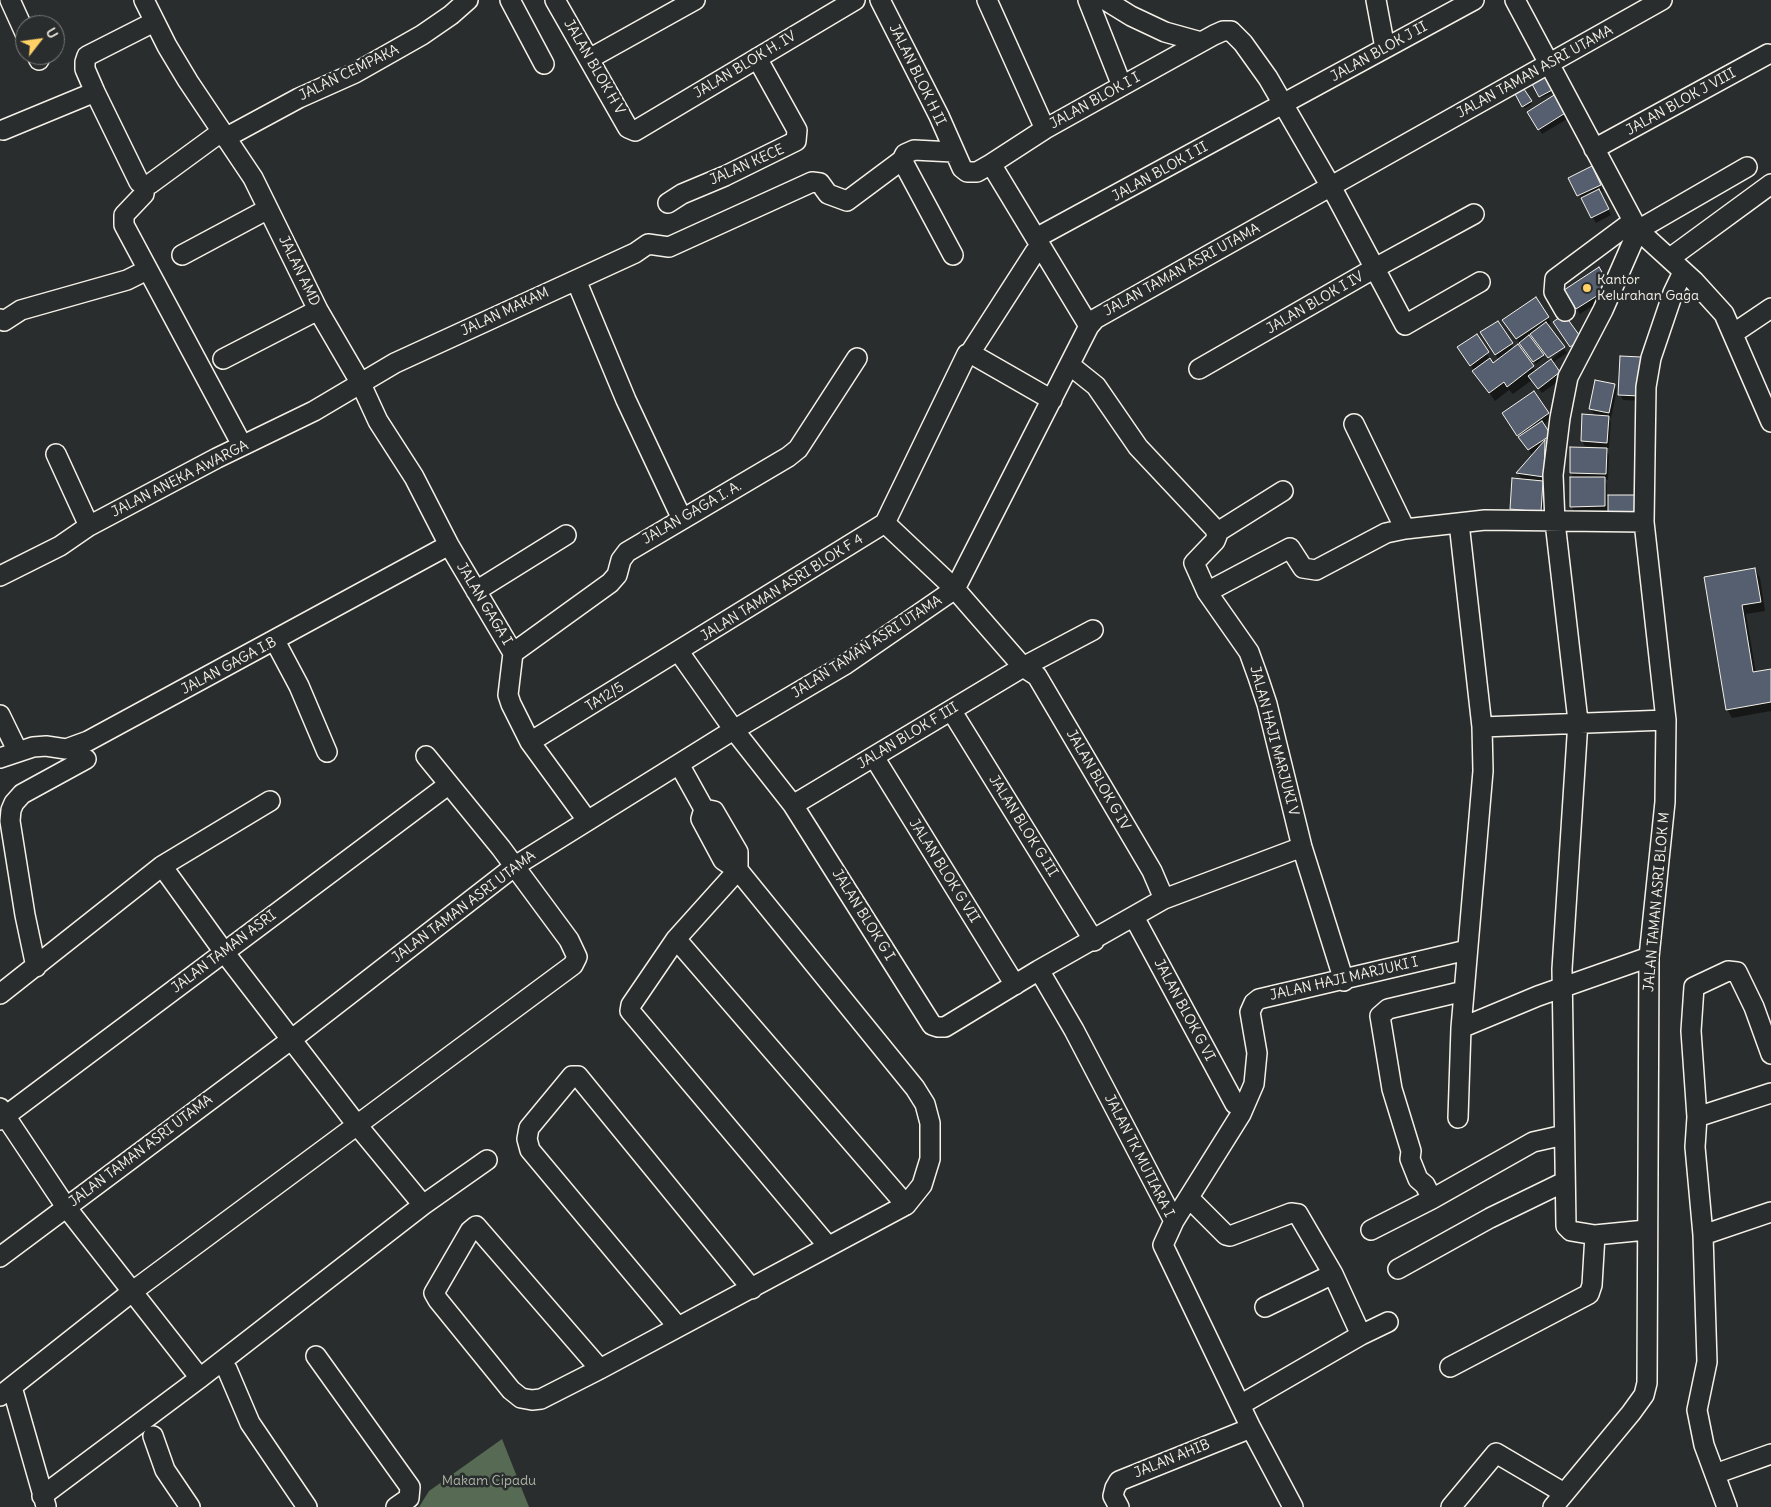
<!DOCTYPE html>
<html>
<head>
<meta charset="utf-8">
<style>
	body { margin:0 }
	#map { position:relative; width:1771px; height:1507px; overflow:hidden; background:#2a2d2e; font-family:Delius,sans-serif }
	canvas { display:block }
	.north { position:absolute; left:15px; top:15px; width:50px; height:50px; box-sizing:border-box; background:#2a2d2e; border:1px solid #7b7b78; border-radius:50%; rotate:60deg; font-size:14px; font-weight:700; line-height:20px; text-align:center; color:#f4f1e8 }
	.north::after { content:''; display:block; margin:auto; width:18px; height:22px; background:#ffd166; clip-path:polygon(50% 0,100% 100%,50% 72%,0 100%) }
</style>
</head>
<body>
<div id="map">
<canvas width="1771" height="1507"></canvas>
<div class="north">U</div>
</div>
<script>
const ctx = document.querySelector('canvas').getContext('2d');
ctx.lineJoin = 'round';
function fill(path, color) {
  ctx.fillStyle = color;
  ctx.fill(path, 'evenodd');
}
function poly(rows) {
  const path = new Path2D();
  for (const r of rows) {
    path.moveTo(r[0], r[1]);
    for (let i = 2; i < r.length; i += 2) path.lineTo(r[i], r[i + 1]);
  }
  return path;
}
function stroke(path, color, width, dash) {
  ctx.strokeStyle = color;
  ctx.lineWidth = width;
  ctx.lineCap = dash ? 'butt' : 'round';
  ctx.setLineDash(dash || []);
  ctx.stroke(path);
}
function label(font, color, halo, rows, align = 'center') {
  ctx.font = font + ' Delius,sans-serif';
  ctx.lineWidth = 5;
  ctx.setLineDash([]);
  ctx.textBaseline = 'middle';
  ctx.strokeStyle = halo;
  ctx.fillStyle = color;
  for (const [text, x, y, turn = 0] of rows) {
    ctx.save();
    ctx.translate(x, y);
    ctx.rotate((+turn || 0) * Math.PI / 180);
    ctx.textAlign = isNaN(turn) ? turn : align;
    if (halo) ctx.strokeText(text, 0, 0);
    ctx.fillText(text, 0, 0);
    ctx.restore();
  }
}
const green = poly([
	[502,1439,529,1507,419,1507,429,1491]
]);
const shadow = poly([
	[1547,78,1554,92,1541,98,1534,84],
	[1524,91,1532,104,1525,108,1517,95],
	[1559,94,1572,116,1542,134,1529,112],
	[1594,173,1603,191,1600,192,1611,215,1596,223,1570,178],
	[1565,290,1613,293,1580,314],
	[1548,317,1551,323,1530,337,1544,357,1536,364,1507,326],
	[1498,323,1514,348,1517,346,1536,372,1564,349,1567,353,1552,363,1563,378,1542,393,1532,380,1513,394,1509,390,1495,401,1462,353,1476,336,1493,364,1499,360,1485,338],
	[1641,359,1644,364,1642,401,1623,400,1620,394],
	[1614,385,1617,390,1611,418,1608,417,1611,422,1609,448,1605,448,1609,455,1608,480,1604,479,1607,484,1607,496,1635,497,1609,512,1575,512,1571,506,1574,479,1571,473,1596,449,1597,447,1585,446,1582,441,1595,416,1591,409],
	[1534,393,1551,419,1543,425,1553,441,1546,445,1546,482,1542,481,1546,487,1544,517,1515,514,1512,509,1522,480,1518,473,1533,456,1506,419],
	[1755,569,1760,578,1765,611,1746,614,1756,673,1771,672,1771,711,1732,718,1727,709,1705,578]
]);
const building = poly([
	[1547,76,1554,89,1539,97,1532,84,1547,76],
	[1524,89,1532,101,1522,107,1515,94,1524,89],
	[1559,92,1570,110,1538,130,1527,112,1559,92],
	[1592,166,1601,185,1577,196,1568,178,1592,166],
	[1599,189,1609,209,1591,218,1581,198,1599,189],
	[1599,267,1611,287,1576,309,1564,290,1599,267],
	[1536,297,1549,317,1516,339,1502,320,1536,297],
	[1564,314,1582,339,1570,347,1553,322,1564,314],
	[1498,321,1513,343,1495,355,1480,332,1498,321],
	[1546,322,1565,347,1548,358,1530,334,1546,322],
	[1477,334,1489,352,1470,366,1457,347,1477,334],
	[1529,335,1544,355,1533,362,1519,343,1529,335],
	[1518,344,1534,366,1507,387,1504,382,1489,393,1472,371,1490,358,1493,363,1518,344],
	[1620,356,1641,357,1640,396,1618,395,1620,356],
	[1551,359,1560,372,1538,389,1528,376,1551,359],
	[1595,380,1615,384,1609,413,1589,409,1595,380],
	[1534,391,1549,413,1517,436,1502,413,1534,391],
	[1582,414,1609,416,1607,443,1581,441,1582,414],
	[1542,421,1551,435,1528,450,1518,437,1542,421],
	[1545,440,1544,477,1516,473,1545,440],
	[1570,447,1607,448,1606,474,1570,473,1570,447],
	[1570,477,1605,477,1605,506,1570,507,1570,477],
	[1512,478,1543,481,1541,512,1510,509,1512,478],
	[1608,495,1635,495,1636,515,1608,515,1608,495],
	[1755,568,1761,602,1742,605,1753,672,1771,669,1771,702,1726,710,1704,577,1755,568]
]);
const minor = poly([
	[10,0,25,33],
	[144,0,167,46,188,81,253,178,318,310,360,382,378,421,414,477,449,545,513,653,508,695,511,704,530,742,587,820],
	[510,0,544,64],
	[555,0,628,128,635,131,855,0],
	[880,0,939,116,962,168,967,172,977,172,991,164,1089,326],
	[987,0,1045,129],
	[1088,0,1122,86],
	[1105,0,1131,16,1165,32,1201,42],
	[1376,0,1385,48],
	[1515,0,1638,230,1694,281,1724,314,1771,422],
	[37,55,39,60],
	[589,59,695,0],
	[3,130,95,92],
	[225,138,299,98,355,73,422,35,451,15,468,0],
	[1594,149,1768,54],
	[953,152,914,150,905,154,902,160,953,255],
	[991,164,1045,129,1122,86,1214,35,1223,31,1231,31,1243,43,1268,78,1334,192,1405,325,1480,282],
	[145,185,144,194,124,215,124,225,242,445],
	[145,185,139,182,95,92,85,69,85,62,87,56,154,22],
	[145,185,150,184,221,132],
	[668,203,682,194,725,176,796,141,797,130,757,58],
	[1638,230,1603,310,1568,377,1560,418,1553,475,1555,522,1578,721,1562,969,1566,1226,1571,1231,1595,1235,1646,1230],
	[1638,230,1747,167],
	[1036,238,1474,0],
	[182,255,268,209],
	[1670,258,1771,184],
	[576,280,626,400,682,519],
	[1565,311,1554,292,1555,279,1633,221],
	[0,319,4,321,21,310,127,280,147,270],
	[1734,333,1771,308],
	[970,353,1035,252,1042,248],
	[223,359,318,310],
	[1071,366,1096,386,1138,447,1215,529,1217,536,1215,541,1194,563,1207,592,1249,652,1258,677,1267,704,1302,847,1344,981],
	[1199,369,1375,268,1474,214],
	[1354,424,1405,529],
	[56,454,89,526],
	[885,523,955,589,1023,667,1037,676,1152,871,1164,899],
	[885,523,967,354,970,353,1052,400],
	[1216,533,1283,491],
	[0,576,60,546,89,526,217,458,314,411,395,363,635,253,648,244,669,247,812,182,820,183,828,194,847,201,902,160],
	[476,591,566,535],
	[1207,592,1290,548,1303,568,1316,570,1386,533,1405,529,1485,520,1644,522],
	[275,641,299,686,327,752],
	[679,652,734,730,793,805,932,1025,938,1027,945,1027,1039,970,1164,899,1302,847],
	[513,653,610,583,617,575,621,560,627,552,788,457,798,449,857,358],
	[951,710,1094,941],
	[0,715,18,752],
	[1482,727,1666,720],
	[530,742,885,523],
	[874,757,1015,985],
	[0,758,33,747,46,746,66,749,88,741,449,545],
	[793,805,1023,667,1093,630],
	[704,809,714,811,738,852,738,870,676,939,631,1005,630,1011,828,1246],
	[162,866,224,952,357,1125,423,1205],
	[1134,917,1235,1104],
	[676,939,906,1205],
	[36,967,25,915,10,821,11,810,14,803,22,794,86,759],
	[1039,970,1074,1030,1174,1221,1163,1245,1251,1428,1293,1507],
	[0,994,162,866,270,801],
	[1461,1028,1538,996,1649,957],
	[0,1108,66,1207,200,1378],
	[1697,1117,1771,1093],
	[1458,1118,1461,1028,1483,771,1482,727,1459,523],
	[0,1120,448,785],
	[1189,1198,1226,1235,1230,1236,1291,1213,1298,1214,1333,1274,1361,1335,1240,1405],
	[1432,1199,1425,1185,1418,1179,1410,1159,1411,1151,1392,1089,1380,1016,1388,1009,1464,991],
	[1174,1221,1241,1114,1254,1084,1257,1053,1250,1012,1254,1003,1259,999,1467,950],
	[1371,1230,1432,1199,1533,1142,1564,1135],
	[1703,1235,1771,1212],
	[0,1257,292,1039,515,866,727,734,846,664,955,589,1089,326,1095,319,1662,0],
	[1398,1269,1490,1218,1564,1182],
	[1265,1307,1333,1274],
	[678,1327,530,1150,527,1139,529,1128,572,1076,578,1076,752,1289],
	[1361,1335,1388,1322],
	[316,1356,410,1487,409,1498,396,1507],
	[1450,1367,1589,1294,1592,1285,1595,1235],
	[227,1369,250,1423,307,1507],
	[600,1369,476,1226,470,1231,434,1293,438,1300,511,1390,521,1398,532,1400,541,1399,600,1369,906,1205,922,1185,930,1159,930,1123,925,1104,915,1088,738,870,723,860,701,819,704,809,679,764],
	[12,1387,46,1506],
	[0,1396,133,1291,573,965,577,957,569,940,501,848,426,756],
	[153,1436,165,1470,190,1507],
	[1715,1474,1771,1454],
	[42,1496,200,1378,423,1205,487,1160],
	[1119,1507,1113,1496,1115,1488,1119,1481,1251,1428],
	[1451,1507,1496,1453,1564,1493],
	[1553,1507,1631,1413,1644,1395,1647,1383,1649,957,1665,802,1666,720,1644,522,1646,387,1651,358,1673,293,1683,272],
	[1727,1507,1704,1445,1697,1410,1707,1362,1703,1235,1695,1147,1697,1117,1691,1031,1694,987,1728,971,1737,972,1754,1007,1771,1054]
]);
const markers = [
	[1587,288,5,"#ffd166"]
];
const streetNames = [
	["JALAN BLOK J II",1379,52,-29],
	["JALAN BLOK H. IV",745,65,-31],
	["JALAN BLOK H V",594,67,60],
	["JALAN TAMAN ASRI UTAMA",1535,72,-29],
	["JALAN CEMPAKA",349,73,-26],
	["JALAN BLOK H II",917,75,64],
	["JALAN BLOK I I",1095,101,-29],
	["JALAN BLOK J VIII",1681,102,-29],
	["JALAN KECE",747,165,-24],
	["JALAN BLOK I II",1160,172,-29],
	["JALAN TAMAN ASRI UTAMA",1182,270,-29],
	["JALAN AMD",299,271,64],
	["JALAN BLOK I IV",1315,303,-30],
	["JALAN MAKAM",505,312,-25],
	["JALAN ANEKA AWARGA",180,479,-27],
	["JALAN GAGA I. A.",692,513,-30],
	["JALAN TAMAN ASRI BLOK F 4",782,588,-32],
	["JALAN GAGA I",484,604,59],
	["JALAN TAMAN ASRI UTAMA",867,647,-33],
	["JALAN GAGA I.B",229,666,-28],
	["TA12/5",605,697,-32],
	["JALAN BLOK F III",908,736,-31],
	["JALAN HAJI MARJUKI V",1274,741,75],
	["JALAN BLOK G IV",1098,780,60],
	["JALAN BLOK G III",1023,826,58],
	["JALAN BLOK G VII",944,871,58],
	["JALAN TAMAN ASRI BLOK M",1657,902,-85],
	["JALAN TAMAN ASRI UTAMA",464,907,-37],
	["JALAN BLOK G I",863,915,58],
	["JALAN TAMAN ASRI",224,952,-37],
	["JALAN HAJI MARJUKI I",1344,979,-13],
	["JALAN BLOK G VI",1184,1010,62],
	["JALAN TAMAN ASRI UTAMA",141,1151,-37],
	["JALAN TK MUTIARA I",1139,1156,63],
	["JALAN AHIB",1172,1459,-22]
];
const poiNames = [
	["Kantor",1597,280],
	["Kelurahan Gaga",1597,296]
];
const parkNames = [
	["Makam Cipadu",489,1481]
];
fill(green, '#566a54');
fill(shadow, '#0007');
fill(building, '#565f70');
stroke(building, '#f4f1e8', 1);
stroke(minor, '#f4f1e8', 22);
stroke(minor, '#2a2d2e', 19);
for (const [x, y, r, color] of markers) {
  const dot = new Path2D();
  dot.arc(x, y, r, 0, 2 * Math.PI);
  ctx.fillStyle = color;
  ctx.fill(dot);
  stroke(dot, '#2a2d2e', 2);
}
label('14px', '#f4f1e8', '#2a2d2e', streetNames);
label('14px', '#f4f1e8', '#2a2d2e', poiNames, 'left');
label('14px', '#adb4a5', '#2a2d2e', parkNames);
</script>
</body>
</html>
